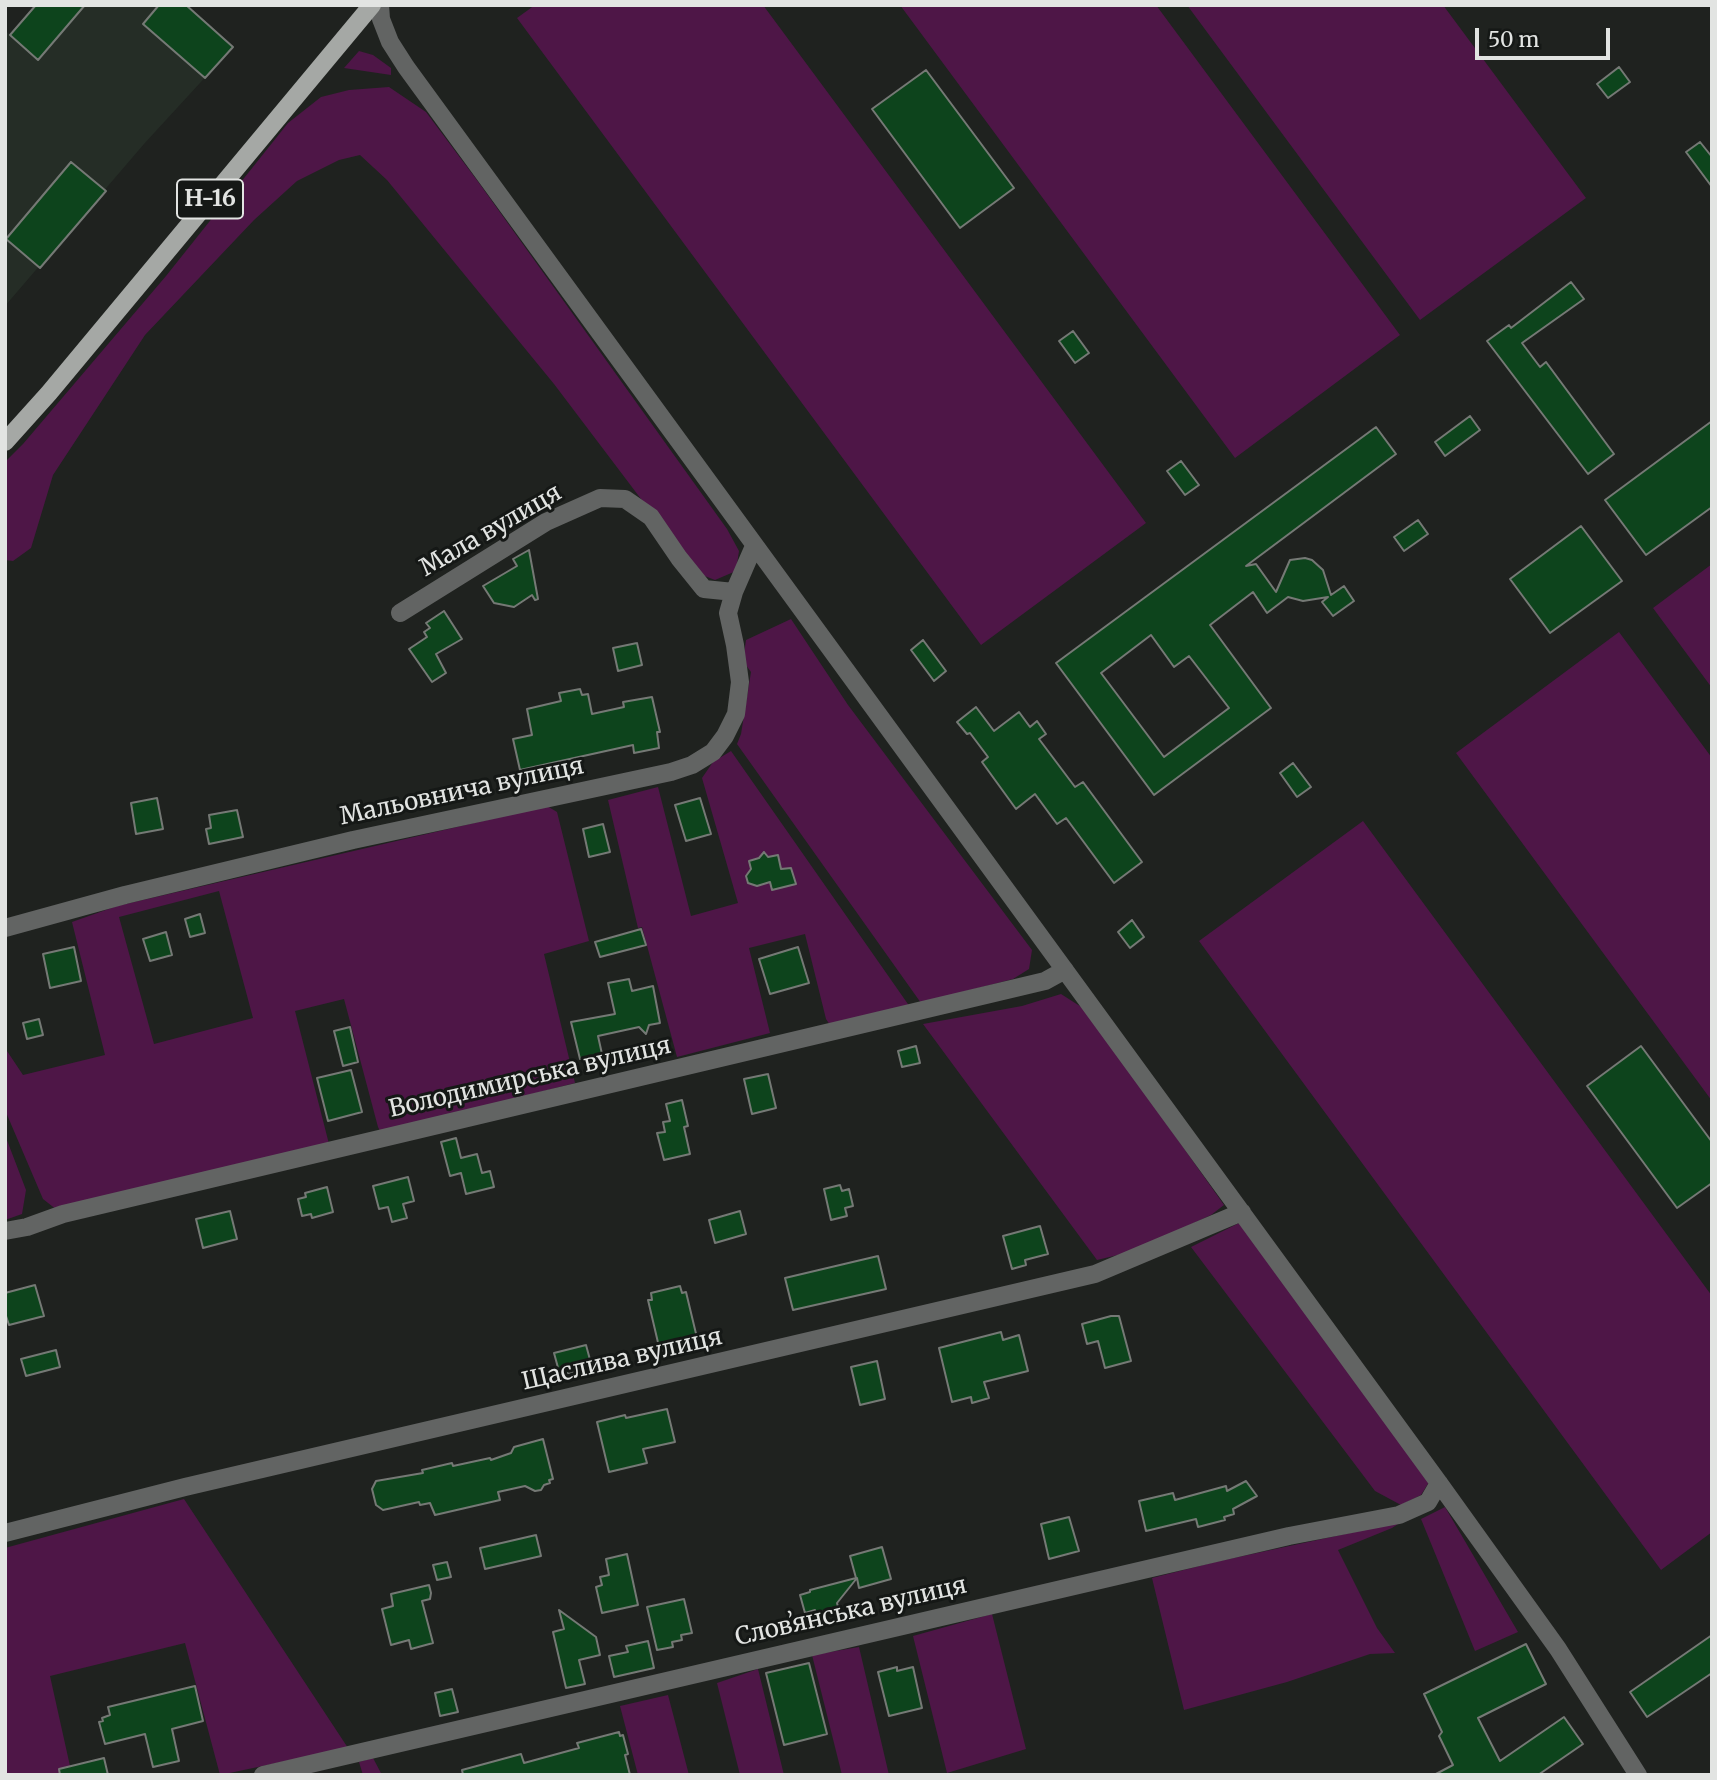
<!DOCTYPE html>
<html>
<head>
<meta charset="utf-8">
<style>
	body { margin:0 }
	#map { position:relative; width:1717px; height:1780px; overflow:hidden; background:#1f221f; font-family:Merriweather,serif }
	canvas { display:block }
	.frame { position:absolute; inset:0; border:7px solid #e2e4e2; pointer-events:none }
	.scale { position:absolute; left:1475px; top:28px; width:135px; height:32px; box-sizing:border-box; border:4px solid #e2e4e2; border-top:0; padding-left:9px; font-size:21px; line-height:24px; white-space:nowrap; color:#e2e4e2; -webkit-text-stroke:5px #151816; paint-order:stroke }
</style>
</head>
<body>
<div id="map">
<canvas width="1717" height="1780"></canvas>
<div class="frame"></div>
<div class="scale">50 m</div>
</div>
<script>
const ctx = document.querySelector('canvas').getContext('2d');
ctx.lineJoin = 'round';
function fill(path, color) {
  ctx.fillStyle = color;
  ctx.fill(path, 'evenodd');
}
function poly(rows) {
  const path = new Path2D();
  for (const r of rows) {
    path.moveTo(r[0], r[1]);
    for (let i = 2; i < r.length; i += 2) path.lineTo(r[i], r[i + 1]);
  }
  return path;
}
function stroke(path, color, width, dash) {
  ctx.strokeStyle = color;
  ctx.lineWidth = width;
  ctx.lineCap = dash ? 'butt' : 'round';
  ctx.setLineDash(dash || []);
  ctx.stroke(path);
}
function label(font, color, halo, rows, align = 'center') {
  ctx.font = font + ' Merriweather,serif';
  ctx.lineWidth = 6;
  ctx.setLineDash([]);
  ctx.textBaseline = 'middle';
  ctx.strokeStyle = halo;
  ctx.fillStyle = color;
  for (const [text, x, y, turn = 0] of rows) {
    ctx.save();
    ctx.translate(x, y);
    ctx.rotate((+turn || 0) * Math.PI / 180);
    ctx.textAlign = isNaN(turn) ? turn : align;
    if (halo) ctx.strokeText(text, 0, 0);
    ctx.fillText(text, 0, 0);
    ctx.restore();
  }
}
const built = poly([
	[36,5,186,5,233,47,144,144,5,306,5,30,10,35]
]);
const green = poly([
	[535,5,763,5,1146,523,981,645,517,18],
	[900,5,1156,5,1400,335,1235,458],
	[1187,5,1443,5,1586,198,1420,320],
	[359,51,373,55,391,68,391,75,344,68],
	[389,87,426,112,479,183,727,529,739,551,736,571,715,580,697,573,554,384,387,180,360,155,339,160,297,181,254,220,145,335,53,475,31,548,13,561,5,560,5,462,23,444,166,276,288,123,321,97,349,90],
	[1712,564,1712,688,1653,608],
	[791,619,848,705,1032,950,1029,969,1013,979,921,1003,737,744,741,734,751,672,743,661,746,640],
	[1619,632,1712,758,1712,1101,1456,753],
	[731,751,910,1007,830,1025,826,1019,805,934,749,948,770,1033,677,1057,642,927,638,928,608,800,658,787,691,916,738,903,702,778,713,762],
	[547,806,557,812,589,941,544,954,575,1083,381,1133,378,1127,344,999,295,1011,329,1144,57,1210,43,1199,5,1110,5,1048,23,1075,105,1055,72,922,117,906],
	[219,891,253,1018,154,1044,119,917],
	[1363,821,1712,1296,1712,1532,1661,1570,1199,941],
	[1061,994,1086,1010,1224,1205,1211,1215,1162,1238,1122,1254,1097,1260,923,1024,1022,1006],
	[5,1135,26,1190,22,1214,5,1220],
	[1239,1223,1429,1482,1421,1495,1401,1505,1375,1491,1191,1247],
	[184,1499,348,1748,220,1775,185,1643,50,1676,72,1775,5,1775,5,1548],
	[1445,1507,1518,1632,1475,1651,1421,1519],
	[1401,1522,1392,1528,1338,1550,1377,1628,1395,1653,1370,1654,1287,1682,1184,1710,1152,1578,1215,1562],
	[992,1614,1026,1749,947,1773,913,1636],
	[859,1647,889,1775,842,1775,812,1655],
	[758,1669,784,1775,740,1775,717,1683],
	[668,1695,689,1775,638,1775,620,1706],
	[373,1758,382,1775,363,1775,359,1762]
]);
const building = poly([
	[36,5,85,5,38,60,10,35,36,5],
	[159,5,186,5,233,47,205,78,143,24,159,5],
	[1619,67,1630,82,1608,98,1597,84,1619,67],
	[926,70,1014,188,960,228,872,109,926,70],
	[1700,142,1712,157,1712,187,1686,152,1700,142],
	[71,162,106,191,40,268,6,239,71,162],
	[1571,282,1584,299,1522,343,1540,367,1546,362,1614,454,1588,474,1487,341,1509,325,1511,328,1571,282],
	[1073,331,1089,353,1075,363,1059,341,1073,331],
	[1470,416,1480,430,1445,456,1435,442,1470,416],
	[1712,421,1712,507,1646,555,1605,500,1712,421],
	[1376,427,1396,454,1246,566,1256,564,1276,592,1290,560,1305,558,1312,560,1323,570,1331,595,1344,586,1354,601,1333,616,1322,602,1328,597,1303,601,1288,597,1267,613,1253,592,1210,625,1271,708,1154,795,1056,663,1376,427],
	[1151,635,1174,667,1189,656,1229,708,1164,757,1101,673,1151,635],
	[1181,461,1199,485,1185,495,1167,471,1181,461],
	[1418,520,1428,534,1404,551,1394,537,1418,520],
	[1581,526,1622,581,1550,633,1510,579,1581,526],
	[529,550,538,599,535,600,532,595,514,607,494,603,483,586,517,566,513,559,529,550],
	[444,611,462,639,436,654,446,673,432,682,409,649,427,637,424,632,430,628,426,623,444,611],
	[923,640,946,671,934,681,911,650,923,640],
	[637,643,642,665,618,671,613,648,637,643],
	[580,689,582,695,588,694,592,714,624,707,623,702,652,697,660,732,657,732,659,748,634,753,633,745,520,770,513,739,532,735,527,709,561,701,559,693,580,689],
	[976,707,994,731,1019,712,1030,727,1037,721,1046,734,1039,739,1075,787,1083,782,1142,862,1114,883,1066,818,1057,824,1035,794,1016,809,982,762,988,757,970,733,967,734,957,722,976,707],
	[1293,763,1311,787,1297,797,1280,773,1293,763],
	[157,798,163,829,136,834,131,803,157,798],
	[700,798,711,834,686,841,675,805,700,798],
	[237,810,243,837,209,844,206,829,211,828,209,815,237,810],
	[603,824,610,852,589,857,583,829,603,824],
	[764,852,768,857,778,855,781,869,791,868,796,884,772,890,770,882,757,886,748,883,746,876,751,869,749,861,759,858,764,852],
	[200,914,205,933,190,937,185,919,200,914],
	[1132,920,1144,937,1130,948,1118,932,1132,920],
	[641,929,646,945,600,957,595,942,641,929],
	[166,932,172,955,150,961,143,939,166,932],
	[74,947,81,981,50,988,43,954,74,947],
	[798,947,809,983,770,994,759,959,798,947],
	[629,979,632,991,653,986,660,1023,649,1025,646,1034,639,1027,598,1036,602,1054,580,1059,571,1022,615,1014,608,983,629,979],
	[39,1019,43,1035,27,1039,23,1023,39,1019],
	[350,1027,358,1062,343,1066,334,1031,350,1027],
	[916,1046,920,1063,902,1067,898,1051,916,1046],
	[1641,1046,1712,1142,1712,1183,1677,1208,1587,1086,1641,1046],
	[351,1070,362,1112,328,1121,317,1078,351,1070],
	[768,1074,776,1108,752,1114,744,1079,768,1074],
	[682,1100,688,1126,684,1127,690,1154,664,1160,657,1133,665,1132,663,1122,670,1121,666,1104,682,1100],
	[456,1138,461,1158,477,1154,482,1173,490,1171,494,1187,466,1194,461,1173,450,1176,441,1142,456,1138],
	[408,1177,414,1201,403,1204,407,1218,392,1222,388,1207,379,1209,373,1186,408,1177],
	[840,1185,842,1191,849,1189,853,1206,845,1208,847,1216,831,1220,824,1189,840,1185],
	[327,1187,333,1212,312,1218,311,1214,302,1216,298,1199,306,1197,305,1193,327,1187],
	[230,1211,237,1239,203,1248,196,1219,230,1211],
	[740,1211,746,1234,715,1243,709,1220,740,1211],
	[1040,1226,1048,1254,1025,1260,1026,1265,1012,1269,1003,1236,1040,1226],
	[878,1256,886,1289,793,1310,785,1278,878,1256],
	[35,1285,44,1316,9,1325,5,1313,5,1293,35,1285],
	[680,1286,682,1293,686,1292,698,1342,660,1351,648,1300,652,1300,651,1293,680,1286],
	[1111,1316,1119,1316,1131,1361,1105,1368,1098,1341,1087,1344,1082,1324,1111,1316],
	[1001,1332,1003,1340,1019,1335,1028,1371,984,1382,989,1398,972,1403,971,1397,952,1402,939,1348,1001,1332],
	[586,1345,592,1367,560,1375,554,1353,586,1345],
	[56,1350,60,1367,26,1376,21,1359,56,1350],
	[877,1361,885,1399,860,1405,851,1367,877,1361],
	[667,1409,675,1442,643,1449,647,1463,609,1472,597,1422,625,1415,626,1418,667,1409],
	[543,1439,553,1479,549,1480,550,1483,544,1485,541,1490,535,1491,525,1486,498,1492,500,1500,435,1515,430,1503,420,1505,419,1502,383,1510,376,1505,372,1489,376,1481,423,1473,422,1470,452,1463,453,1466,490,1458,491,1460,511,1453,514,1447,543,1439],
	[1246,1481,1257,1496,1233,1509,1234,1514,1224,1517,1225,1520,1198,1527,1196,1519,1146,1531,1139,1501,1173,1493,1175,1500,1226,1486,1227,1491,1246,1481],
	[1069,1517,1079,1551,1049,1559,1041,1524,1069,1517],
	[536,1535,541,1556,485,1569,480,1548,536,1535],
	[882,1547,891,1579,859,1588,857,1578,837,1603,838,1607,816,1613,815,1610,805,1613,800,1595,810,1592,810,1590,856,1578,850,1556,882,1547],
	[627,1554,638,1605,602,1613,596,1587,602,1585,600,1577,609,1575,606,1559,627,1554],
	[447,1562,451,1577,437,1580,433,1565,447,1562],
	[429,1585,431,1593,430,1599,422,1601,433,1643,411,1649,409,1640,391,1645,382,1609,393,1606,391,1594,429,1585],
	[684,1599,692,1633,681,1635,682,1640,672,1642,673,1647,657,1650,647,1607,684,1599],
	[559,1610,596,1637,600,1655,579,1660,585,1684,566,1688,553,1632,564,1629,559,1610],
	[1712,1635,1712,1673,1647,1717,1630,1692,1712,1635],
	[648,1641,654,1668,614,1677,609,1656,628,1652,626,1646,648,1641],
	[1526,1644,1546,1684,1478,1718,1500,1761,1564,1717,1583,1744,1538,1775,1434,1775,1453,1765,1439,1736,1442,1732,1424,1694,1526,1644],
	[809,1663,827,1734,784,1745,766,1673,809,1663],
	[897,1667,897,1671,913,1667,922,1708,889,1716,878,1672,897,1667],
	[195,1686,203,1721,172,1729,179,1761,153,1767,145,1734,105,1744,99,1722,103,1721,102,1718,110,1715,108,1707,195,1686],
	[452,1689,458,1712,440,1716,435,1693,452,1689],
	[619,1732,620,1736,623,1735,628,1754,625,1755,630,1775,463,1775,462,1770,521,1754,524,1763,579,1748,577,1743,619,1732],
	[104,1758,108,1775,60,1775,59,1769,104,1758]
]);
const minor = poly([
	[380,5,381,19,390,42,406,67,1439,1483,1558,1649,1638,1775],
	[400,613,546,522,600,498,625,499,651,517,679,558,704,589,734,592],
	[5,928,125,895,353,840,671,772,692,765,713,752,725,736,736,714,740,682,735,645,728,613,734,592,754,546],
	[5,1231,27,1227,63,1214,1045,981,1065,970],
	[5,1533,185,1487,1095,1274,1242,1212],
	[263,1775,1289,1536,1399,1515,1428,1502,1439,1483]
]);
const major = poly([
	[5,442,49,393,372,5]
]);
const shields = [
	[210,199,66]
];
const shieldNames = [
	["Н-16",210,199]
];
const streetNames = [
	["Мала вулиця",491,531,-30],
	["Мальовнича вулиця",462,792,-12],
	["Володимирська вулиця",530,1078,-13],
	["Щаслива вулиця",622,1360,-13],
	["Словʼянська вулиця",851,1612,-13]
];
fill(built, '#252d26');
fill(green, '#4e1647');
fill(building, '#0d441c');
stroke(building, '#757975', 2);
stroke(minor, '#626463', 18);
stroke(major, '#a5a8a5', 18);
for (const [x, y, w] of shields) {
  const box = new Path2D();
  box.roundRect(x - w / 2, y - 19.5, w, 39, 5);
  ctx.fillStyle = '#151816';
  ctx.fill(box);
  stroke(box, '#e2e4e2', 2);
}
label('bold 23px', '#e2e4e2', null, shieldNames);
label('24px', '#e2e4e2', '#151816', streetNames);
</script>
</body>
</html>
